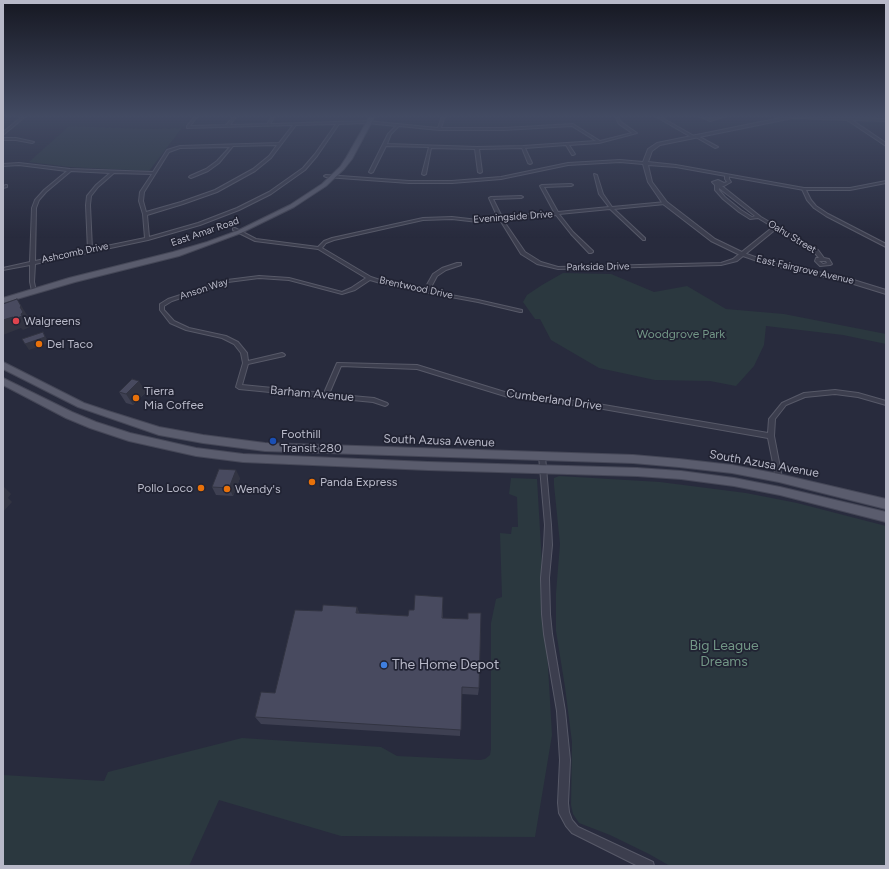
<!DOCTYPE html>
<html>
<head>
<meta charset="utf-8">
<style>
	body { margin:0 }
	#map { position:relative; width:889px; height:869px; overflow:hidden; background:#282b3d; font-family:Figtree,sans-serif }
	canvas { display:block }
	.frame { position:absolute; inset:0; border:4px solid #b8b9c8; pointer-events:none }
</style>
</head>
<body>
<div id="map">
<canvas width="889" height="869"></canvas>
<div class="frame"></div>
</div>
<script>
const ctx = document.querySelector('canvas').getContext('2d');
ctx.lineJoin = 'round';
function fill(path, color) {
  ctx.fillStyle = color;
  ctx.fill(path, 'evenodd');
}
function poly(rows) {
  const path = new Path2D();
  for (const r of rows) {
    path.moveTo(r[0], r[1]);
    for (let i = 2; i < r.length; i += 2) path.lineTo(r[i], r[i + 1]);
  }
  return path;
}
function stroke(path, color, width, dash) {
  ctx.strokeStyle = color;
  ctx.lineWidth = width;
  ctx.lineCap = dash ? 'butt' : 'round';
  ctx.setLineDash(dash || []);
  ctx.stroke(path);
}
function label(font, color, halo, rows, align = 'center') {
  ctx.font = font + ' Figtree,sans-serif';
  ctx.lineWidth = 3.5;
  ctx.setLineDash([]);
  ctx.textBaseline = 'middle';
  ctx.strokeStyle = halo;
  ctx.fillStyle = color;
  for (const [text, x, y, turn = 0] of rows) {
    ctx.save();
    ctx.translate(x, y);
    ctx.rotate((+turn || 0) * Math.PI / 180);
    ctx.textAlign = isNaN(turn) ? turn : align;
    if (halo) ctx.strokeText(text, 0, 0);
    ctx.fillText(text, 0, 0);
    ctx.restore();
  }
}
const green = poly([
	[69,126,149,129,182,128,149,171,70,167,29,162],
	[563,273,611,274,654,292,687,286,726,309,784,314,886,334,886,344,843,335,766,326,764,345,754,366,736,386,710,381,655,380,599,368,551,340,540,319,535,319,523,302,527,295,542,285],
	[559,476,660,482,746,493,797,503,886,526,886,866,670,866,649,854,610,835,579,823,573,814,571,805,572,742,565,687,556,631,556,593,560,544,554,485,554,478],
	[511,478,537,479,552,735,535,837,341,836,219,800,189,866,3,866,3,775,104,781,108,772,242,738,381,747,397,756,480,760,485,759,490,755,491,749,491,623,496,599,502,597,500,533,511,534,512,527,518,527,517,497,509,494]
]);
const minor = poly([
	[23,116,26,116,3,135,3,132,23,116],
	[195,116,198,116,190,126,226,125,234,116,237,116,230,125,267,124,272,116,275,116,270,124,367,121,438,128,442,116,445,116,441,128,504,128,573,124,600,141,632,133,619,124,615,116,618,116,621,122,637,133,599,143,569,145,575,154,573,155,572,155,566,145,525,148,532,163,530,164,528,163,522,148,479,149,482,172,480,173,478,172,475,149,431,148,426,174,424,175,422,174,429,147,386,146,373,172,371,173,369,172,388,134,396,126,367,123,339,124,317,156,305,170,271,194,239,210,200,225,148,240,35,264,34,282,36,291,36,292,32,292,32,291,30,282,30,265,3,270,3,268,30,262,32,208,35,200,44,190,67,171,19,165,3,166,3,164,19,163,70,169,153,172,167,150,180,146,279,143,293,125,187,128,187,126,195,116],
	[336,124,315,154,303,168,269,192,237,208,198,223,149,237,147,215,183,204,217,192,255,171,271,158,296,125,336,124],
	[399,126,439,130,504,130,572,126,596,141,523,146,477,147,387,144,391,134,399,126],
	[277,145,269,156,253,169,215,190,181,202,146,212,143,201,144,192,169,152,180,148,230,147,217,161,206,169,190,176,189,177,191,178,208,171,219,163,233,146,277,145],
	[71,171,110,173,96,185,87,196,86,205,88,250,35,261,36,208,39,200,46,192,71,171],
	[114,173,152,174,140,192,139,201,143,214,145,238,92,249,90,205,91,196,98,187,114,173],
	[655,116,659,116,694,136,696,135,718,147,715,148,694,136,691,137,655,116],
	[699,116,704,116,710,119,721,116,727,116,710,121,699,116],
	[3,138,16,138,34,142,32,143,16,140,3,140,3,138],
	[594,174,597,175,603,194,612,207,666,202,667,203,665,204,614,209,645,238,645,240,643,240,610,209,559,214,573,232,593,251,593,252,591,253,589,253,571,234,556,215,503,220,525,252,541,262,558,267,721,263,733,259,773,227,758,218,750,219,739,212,723,199,715,190,715,185,712,182,718,180,724,183,727,182,725,179,725,176,727,175,729,176,729,179,731,182,724,186,722,186,761,217,818,250,824,258,829,259,832,264,830,265,820,266,815,261,816,258,819,258,814,252,776,229,737,261,721,265,558,269,537,264,521,254,500,220,478,222,452,219,423,220,334,240,326,243,322,248,371,277,392,284,424,290,433,274,442,268,457,263,461,263,461,265,446,270,437,276,429,291,478,300,522,310,522,312,520,312,478,302,391,286,370,280,355,290,342,294,289,280,259,278,228,282,172,301,164,306,164,310,174,321,189,328,226,336,238,342,247,353,248,361,282,353,284,354,285,355,284,356,248,364,242,385,324,393,337,363,417,365,508,393,592,403,768,433,769,419,782,403,804,393,835,390,858,393,886,401,886,405,858,397,835,394,805,397,786,405,775,419,774,436,782,478,781,480,779,481,777,480,776,478,768,438,592,407,508,397,417,369,341,366,329,394,374,398,387,403,388,404,387,405,385,406,373,402,239,389,236,387,243,363,241,353,234,344,222,338,186,330,170,323,160,310,160,304,168,299,227,280,259,276,289,278,342,292,351,288,366,278,318,249,255,241,233,230,233,228,235,228,256,239,318,247,324,241,332,238,423,218,452,217,478,220,498,218,489,198,491,197,521,196,523,197,521,198,493,199,502,217,554,212,540,186,542,185,571,184,573,185,571,186,544,187,558,212,609,207,599,194,594,174],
	[719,188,755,216,752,217,741,210,725,197,719,190,719,188],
	[819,261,826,261,827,263,823,264,819,261],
	[6,185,7,185,7,187,3,188,3,186,6,185],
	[803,188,805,188,811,200,816,206,828,214,886,244,886,247,826,216,814,208,807,200,802,189,803,188],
	[540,454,544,454,545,456,551,525,552,545,549,578,550,614,552,634,565,711,570,760,568,803,569,812,572,820,578,827,653,862,654,866,638,866,572,833,566,826,559,813,558,803,560,760,557,711,544,634,542,614,541,578,544,545,545,525,539,456,540,454]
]);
const tertiary = poly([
	[790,116,886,119,886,121,852,120,886,143,886,146,847,120,793,118,660,145,652,151,648,162,676,165,804,188,850,188,886,181,886,183,850,190,804,190,676,167,648,165,652,182,667,202,715,239,744,253,769,262,847,278,886,290,886,294,844,281,766,264,740,255,711,241,663,204,648,182,643,164,620,162,568,165,501,179,452,183,409,183,326,177,324,176,326,175,409,181,452,181,501,177,568,163,620,160,643,162,648,149,657,143,790,116]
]);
const primary = poly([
	[370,116,375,116,352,159,344,169,326,186,294,207,241,233,179,256,75,282,3,303,3,298,69,278,173,252,207,242,237,231,290,205,322,184,340,167,346,158,370,116],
	[3,362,84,403,108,411,159,427,203,435,265,443,633,455,679,459,732,465,779,474,886,499,886,509,779,482,732,473,679,467,633,463,265,451,203,443,159,435,78,407,3,369,3,362],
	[3,378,72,412,96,422,130,433,196,448,243,454,428,462,637,468,681,471,734,478,780,487,886,512,886,522,780,495,734,486,681,479,637,476,428,470,243,462,196,456,129,441,90,428,66,418,3,385,3,378]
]);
const wall = poly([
	[119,392,146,392,133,405,126,403],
	[240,478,233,496,216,495,212,487],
	[443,597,443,618,479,688,478,695,462,694,460,736,261,724,255,717,275,693,322,611,357,607,359,613,408,616]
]);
const shadedWall = poly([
	[17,299,29,318,27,318,30,323,29,325,21,314,20,307],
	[22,316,30,327,23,330,21,328,3,335,3,320,13,317],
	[43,332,49,343,29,350,25,344],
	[139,381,146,392,133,405,126,394],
	[236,470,240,478,233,496,229,488],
	[3,486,11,494,8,498,12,502,3,512],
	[357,607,360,616,356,613]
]);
const building = poly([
	[17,299,21,306,20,307,23,312,21,314,22,316,15,319,13,317,3,320,3,304,17,299],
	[43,332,45,337,25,344,22,339,43,332],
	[132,379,139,381,126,394,119,392,132,379],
	[219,469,236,470,229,488,212,487,219,469],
	[415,595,443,597,442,618,468,619,468,613,481,613,479,688,462,687,461,730,255,717,261,692,275,693,295,610,322,611,323,605,325,605,357,607,356,613,408,616,409,610,414,610,415,595]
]);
const markers = [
	[16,321,4,"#e0444e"],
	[39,344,4,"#e8710a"],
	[136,398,4,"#e8710a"],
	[273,441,4,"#1a4fb4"],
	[312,482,4,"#e8710a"],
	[201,488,4,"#e8710a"],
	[227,489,4,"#e8710a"],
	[384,665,4,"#3f7fe0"]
];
const farStreetnames = [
	["Eveningside Drive",513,217,-4],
	["East Amar Road",205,232,-19],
	["Oahu Street",792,237,31],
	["Ashcomb Drive",75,253,-12],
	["Parkside Drive",598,267,-1],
	["East Fairgrove Avenue",805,270,13],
	["Brentwood Drive",416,288,12],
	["Anson Way",204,289,-18]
];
const poiNames = [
	["Walgreens",24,321],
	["Del Taco",47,344],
	["Tierra",144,391],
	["Mia Coffee",144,405],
	["Foothill",281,434],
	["Transit 280",281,448],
	["Panda Express",320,482],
	["Pollo Loco",193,488,"right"],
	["Wendy's",235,489]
];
const parkNames = [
	["Woodgrove Park",681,334]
];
const streetNames = [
	["Barham Avenue",312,394,5],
	["Cumberland Drive",554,400,8],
	["South Azusa Avenue",439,441,2],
	["South Azusa Avenue",764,464,10]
];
const nearParknames = [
	["Big League",724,646],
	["Dreams",724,662]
];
const nearPoinames = [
	["The Home Depot",392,665]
];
fill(green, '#2b383f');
stroke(minor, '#575968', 2);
stroke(tertiary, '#575968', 2);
stroke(primary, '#454757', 2);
fill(minor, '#3c3e4e');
fill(tertiary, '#3c3e4e');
fill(primary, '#5a5c6d');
fill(wall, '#3e4052');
fill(shadedWall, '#323442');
fill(building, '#484a5f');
stroke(building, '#323442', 1);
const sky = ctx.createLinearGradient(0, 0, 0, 238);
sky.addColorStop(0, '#161822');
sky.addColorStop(0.49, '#424a62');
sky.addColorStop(1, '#424a6200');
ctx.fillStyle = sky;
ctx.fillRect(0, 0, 889, 238);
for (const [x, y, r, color] of markers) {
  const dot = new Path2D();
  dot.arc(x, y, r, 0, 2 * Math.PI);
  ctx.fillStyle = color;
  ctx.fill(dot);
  stroke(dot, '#212333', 1.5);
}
label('10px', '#b8b9c8', '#212333', farStreetnames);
label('12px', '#b8b9c8', '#212333', poiNames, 'left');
label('12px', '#729686', '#212333', parkNames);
label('12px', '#b8b9c8', '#212333', streetNames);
label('14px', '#729686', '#212333', nearParknames);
label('14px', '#b8b9c8', '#212333', nearPoinames, 'left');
</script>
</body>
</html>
